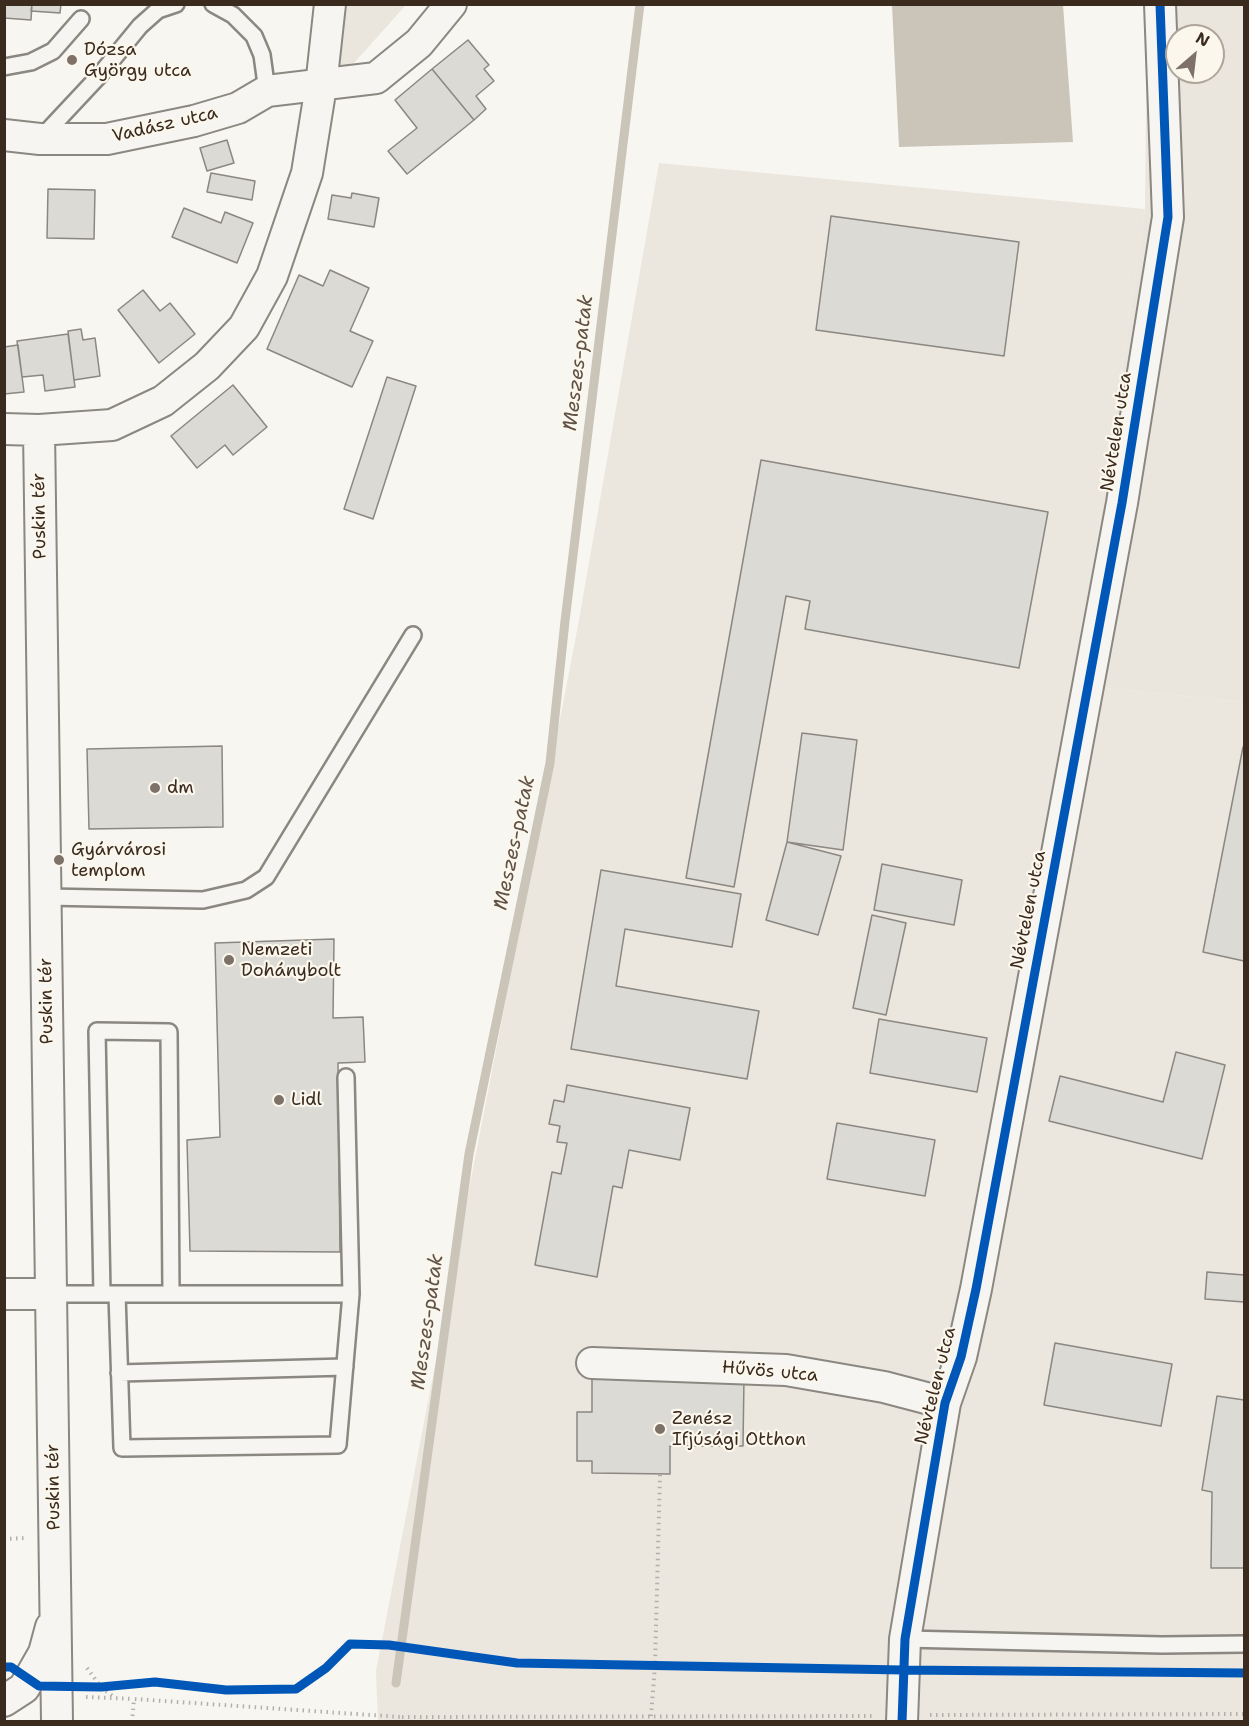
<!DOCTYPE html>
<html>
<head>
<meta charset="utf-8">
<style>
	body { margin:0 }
	#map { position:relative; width:1249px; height:1726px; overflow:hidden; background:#f8f6f0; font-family:"Shantell Sans",sans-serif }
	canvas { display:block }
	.frame { position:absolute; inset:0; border:6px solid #3b2a1e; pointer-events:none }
	.north { position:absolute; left:1165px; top:24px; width:60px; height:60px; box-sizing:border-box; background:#fbf7ec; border:2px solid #aea59a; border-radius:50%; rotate:28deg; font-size:16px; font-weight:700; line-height:24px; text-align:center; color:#3b2a1e }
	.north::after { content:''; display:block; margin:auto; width:21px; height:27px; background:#7d7168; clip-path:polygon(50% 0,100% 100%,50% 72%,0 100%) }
</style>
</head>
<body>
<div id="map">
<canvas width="1249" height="1726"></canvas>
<div class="frame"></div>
<div class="north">N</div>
</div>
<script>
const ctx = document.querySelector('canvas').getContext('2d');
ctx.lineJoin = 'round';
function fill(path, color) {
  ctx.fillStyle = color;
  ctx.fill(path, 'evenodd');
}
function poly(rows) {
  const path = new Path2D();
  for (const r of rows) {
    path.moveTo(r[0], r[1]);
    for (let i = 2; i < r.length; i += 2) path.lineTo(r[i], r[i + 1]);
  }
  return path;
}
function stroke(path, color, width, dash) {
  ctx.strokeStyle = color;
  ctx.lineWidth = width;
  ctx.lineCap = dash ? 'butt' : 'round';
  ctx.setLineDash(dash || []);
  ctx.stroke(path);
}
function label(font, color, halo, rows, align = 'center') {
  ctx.font = font + ' "Shantell Sans",sans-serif';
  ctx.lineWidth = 4.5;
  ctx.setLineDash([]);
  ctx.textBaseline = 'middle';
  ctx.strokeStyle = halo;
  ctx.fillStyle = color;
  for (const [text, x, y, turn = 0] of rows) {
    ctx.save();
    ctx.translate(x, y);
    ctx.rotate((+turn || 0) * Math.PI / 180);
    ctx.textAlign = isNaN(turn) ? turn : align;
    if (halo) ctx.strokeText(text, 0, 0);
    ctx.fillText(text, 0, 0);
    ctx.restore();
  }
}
const built = poly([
	[659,163,1145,209,1076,685,1244,702,1244,1721,378,1722,376,1671,577,631]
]);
const green = poly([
	[346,5,406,5,336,83],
	[1147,5,1244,5,1244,702,1076,685,1145,209],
	[1177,36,1213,36,1213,72,1177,72]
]);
const water = poly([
	[892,5,1063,5,1073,142,899,147]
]);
const stream = poly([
	[396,1683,469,1154,550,763,565,621,640,4]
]);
const building = poly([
	[4,4,32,4,31,20,4,18,4,4],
	[32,4,61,4,60,13,31,11,32,4],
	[468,40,489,65,484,69,494,81,476,96,486,109,474,120,432,69,468,40],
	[432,69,474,120,407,174,388,151,417,128,395,100,432,69],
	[227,140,234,163,207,171,200,148,227,140],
	[211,173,255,181,252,200,207,192,211,173],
	[48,189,95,190,94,239,47,238,48,189],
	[352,193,379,198,374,227,328,219,332,195,351,198,352,193],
	[184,208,221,223,225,212,253,223,237,263,172,237,184,208],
	[831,216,1019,242,1004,356,816,330,831,216],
	[330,270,369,288,350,331,373,341,352,387,267,349,299,275,323,286,330,270],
	[143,290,160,311,170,303,195,334,159,363,118,310,143,290],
	[81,329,83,340,95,338,100,376,74,380,68,331,81,329],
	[68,334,75,387,45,391,43,375,22,377,17,341,68,334],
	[18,345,24,392,4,394,4,347,18,345],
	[387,377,416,386,373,519,344,509,387,377],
	[233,385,267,427,233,455,225,445,197,468,171,436,233,385],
	[761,460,1048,512,1019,668,805,629,810,601,786,596,734,887,686,878,761,460],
	[802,733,857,740,843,850,787,842,802,733],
	[222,746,223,827,89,829,87,749,222,746],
	[1243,747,1244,747,1244,961,1203,952,1243,747],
	[787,842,841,856,818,935,766,920,787,842],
	[882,864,962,880,954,925,874,910,882,864],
	[601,870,741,894,732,947,625,929,616,986,759,1011,747,1079,571,1049,601,870],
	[872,915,906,923,886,1015,853,1008,872,915],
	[334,939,333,1018,363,1017,365,1062,338,1063,340,1252,190,1251,187,1140,220,1137,215,943,334,939],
	[879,1019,987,1038,977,1092,870,1073,879,1019],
	[1176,1052,1225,1065,1202,1159,1049,1121,1060,1076,1163,1102,1176,1052],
	[567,1085,690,1108,680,1160,629,1150,622,1188,613,1186,597,1277,535,1265,552,1172,561,1174,567,1143,557,1142,560,1126,549,1124,554,1100,564,1102,567,1085],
	[837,1123,935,1140,925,1196,827,1179,837,1123],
	[1207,1272,1244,1275,1244,1302,1205,1299,1207,1272],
	[1055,1343,1172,1364,1161,1426,1044,1405,1055,1343],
	[592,1377,744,1377,743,1446,670,1446,670,1474,592,1473,592,1461,577,1461,577,1412,592,1412,592,1377],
	[1217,1396,1244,1400,1244,1568,1211,1568,1212,1492,1202,1490,1217,1396]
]);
const path = poly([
	[4,1539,25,1538],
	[87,1668,101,1687,115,1698],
	[86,1697,134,1699],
	[930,1715,1244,1714],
	[651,1716,655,1666,660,1474],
	[132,1722,134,1699,401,1717],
	[401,1722,401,1717,875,1716]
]);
const service = poly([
	[213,4,233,15,254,36,262,55,267,91],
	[4,67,31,62,53,51,81,19],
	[41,138,99,76,140,26,158,10,176,4],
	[46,897,203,900,246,890,266,877,413,635],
	[51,1294,351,1294,346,1077],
	[102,1294,97,1031,169,1032,171,1294],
	[117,1294,122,1448,338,1445,351,1294],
	[119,1373,345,1367],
	[905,1639,1162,1645,1244,1644]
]);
const minor = poly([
	[4,135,40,139,107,139,194,121,238,108,267,91,376,78,419,43,451,4],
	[4,429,39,430,57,1722],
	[39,430,112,425,163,401,207,366,244,327,272,276,307,173,321,86,330,4],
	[4,1294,51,1294],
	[592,1363,786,1370,884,1387,945,1403],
	[4,1701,24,1688,44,1653,51,1627],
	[902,1722,905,1639,945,1403,961,1357,976,1289,1122,503,1168,217,1160,4]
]);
const cycleway = poly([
	[4,1667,11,1667,39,1686,101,1687,155,1682,226,1690,296,1689,326,1668,350,1644,389,1645,517,1663,903,1670,1244,1673],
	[902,1722,905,1639,945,1403,961,1357,976,1289,1122,503,1168,217,1160,4]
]);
const markers = [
	[72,60,6,"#7d7168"],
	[155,788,6,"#7d7168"],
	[59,860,6,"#7d7168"],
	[229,960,6,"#7d7168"],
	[279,1100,6,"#7d7168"],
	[660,1429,6,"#7d7168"]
];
const poiNames = [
	["Dózsa",84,50],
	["György utca",84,71],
	["dm",167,788],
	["Gyárvárosi",71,850],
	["templom",71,871],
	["Nemzeti",241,950],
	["Dohánybolt",241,971],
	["Lidl",291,1100],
	["Zenész",672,1419],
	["Ifjúsági Otthon",672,1440]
];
const streetNames = [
	["Vadász utca",165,125,-13],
	["Névtelen utca",1117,432,-81],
	["Puskin tér",40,516,-91],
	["Névtelen utca",1029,910,-79],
	["Puskin tér",47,1001,-91],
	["Hűvös utca",770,1372,5],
	["Névtelen utca",936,1386,-76],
	["Puskin tér",54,1487,-91]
];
const waterNames = [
	["Meszes-patak",579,363,-83],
	["Meszes-patak",515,843,-78],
	["Meszes-patak",428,1322,-82]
];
fill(built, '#ebe6de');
fill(green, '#eae6dd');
fill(water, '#cac4b9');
stroke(stream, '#cac4b9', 9);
fill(building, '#dcdad5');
stroke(building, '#8b8781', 1.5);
stroke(service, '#8b8781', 20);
stroke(minor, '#8b8781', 34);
stroke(path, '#b3b0ac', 4, [1.5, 4.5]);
stroke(service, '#f6f5f1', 15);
stroke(minor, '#f6f5f1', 30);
stroke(cycleway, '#0057b8', 9);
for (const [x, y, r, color] of markers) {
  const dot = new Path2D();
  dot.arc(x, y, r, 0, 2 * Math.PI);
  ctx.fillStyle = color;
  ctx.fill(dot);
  stroke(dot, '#fbf7ec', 2);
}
label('18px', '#3b2a1e', '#fbf7ec', poiNames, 'left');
label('18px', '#3b2a1e', '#fbf7ec', streetNames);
label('italic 20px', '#605246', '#fbf7ec', waterNames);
</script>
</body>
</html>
